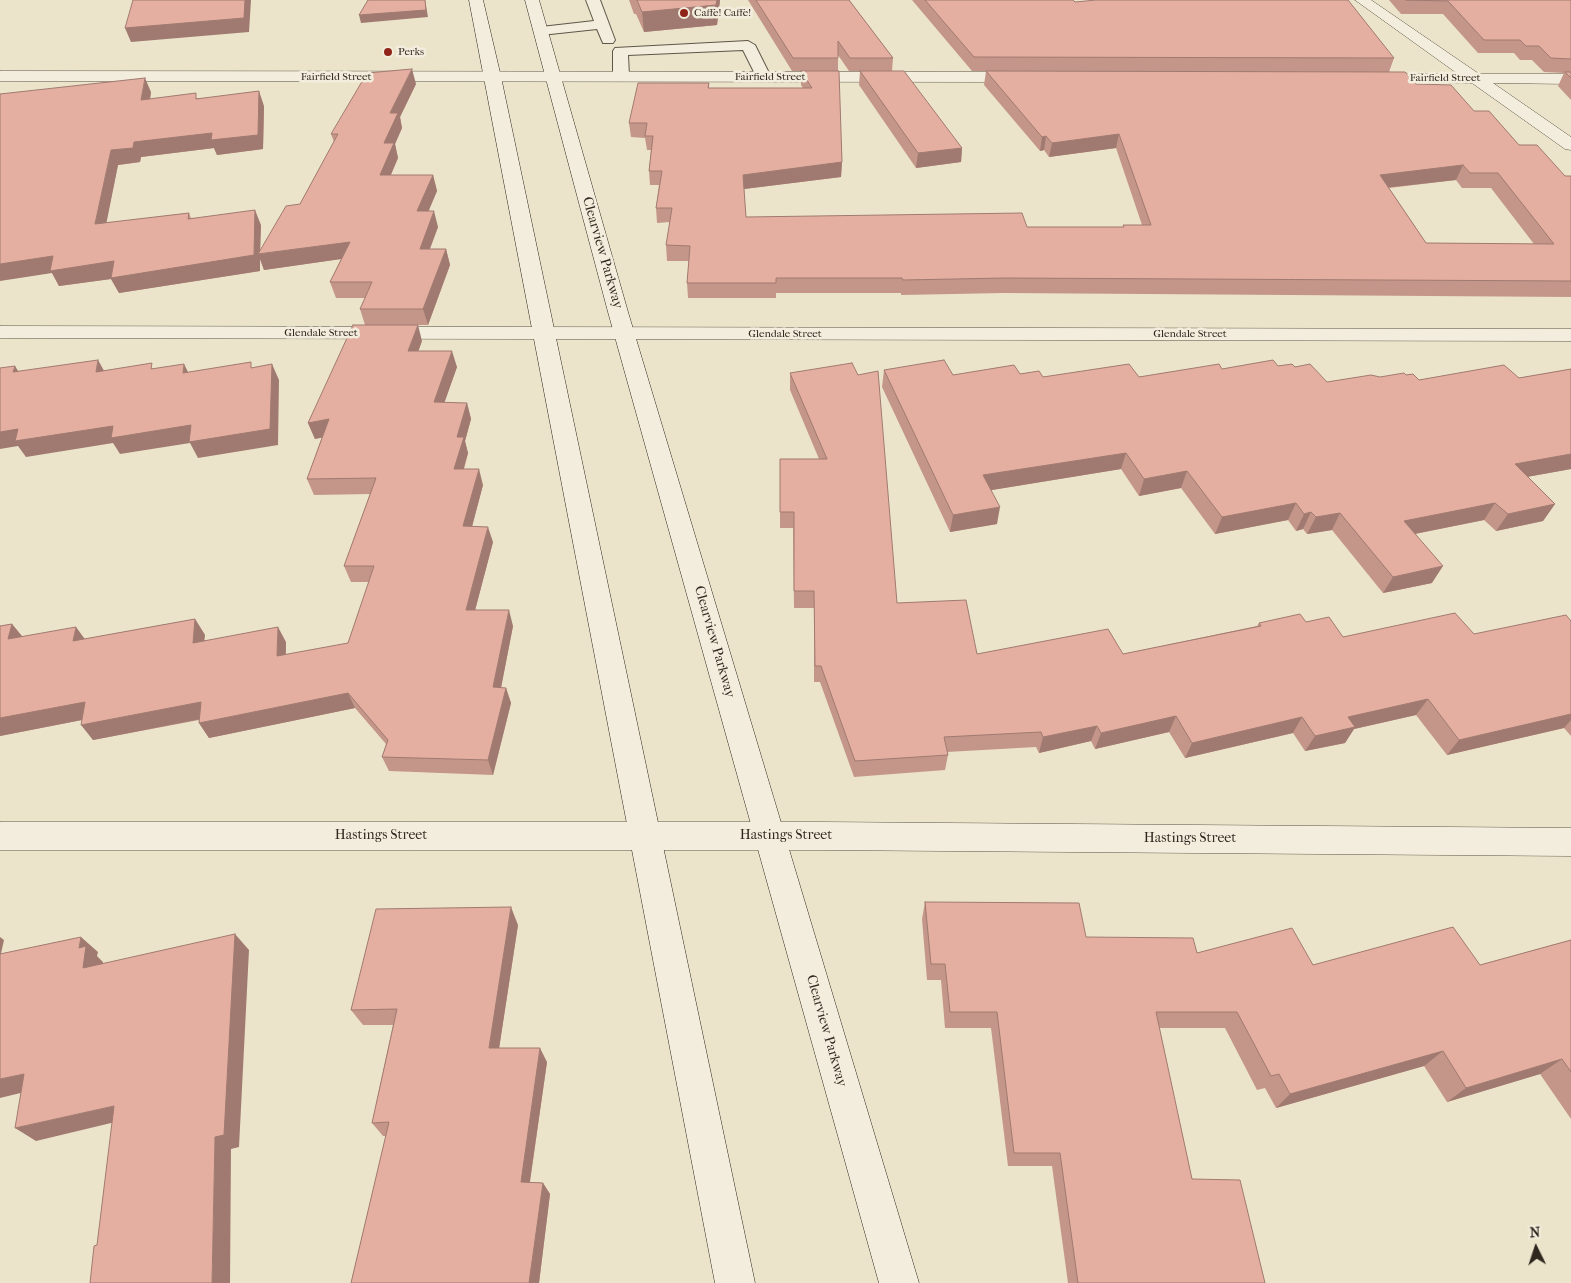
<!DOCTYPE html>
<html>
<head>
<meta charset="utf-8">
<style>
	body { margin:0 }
	#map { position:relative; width:1571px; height:1283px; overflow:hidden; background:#ece4ca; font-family:"IM FELL French Canon",serif }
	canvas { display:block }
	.north { position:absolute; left:1511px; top:1223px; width:50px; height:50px; -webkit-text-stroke:4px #f3eddd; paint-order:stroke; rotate:356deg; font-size:14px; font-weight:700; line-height:20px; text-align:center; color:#2f261d }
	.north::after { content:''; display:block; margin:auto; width:18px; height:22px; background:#2f261d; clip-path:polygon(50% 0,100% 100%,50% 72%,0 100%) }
</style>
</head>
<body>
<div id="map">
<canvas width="1571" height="1283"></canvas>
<div class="north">N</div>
</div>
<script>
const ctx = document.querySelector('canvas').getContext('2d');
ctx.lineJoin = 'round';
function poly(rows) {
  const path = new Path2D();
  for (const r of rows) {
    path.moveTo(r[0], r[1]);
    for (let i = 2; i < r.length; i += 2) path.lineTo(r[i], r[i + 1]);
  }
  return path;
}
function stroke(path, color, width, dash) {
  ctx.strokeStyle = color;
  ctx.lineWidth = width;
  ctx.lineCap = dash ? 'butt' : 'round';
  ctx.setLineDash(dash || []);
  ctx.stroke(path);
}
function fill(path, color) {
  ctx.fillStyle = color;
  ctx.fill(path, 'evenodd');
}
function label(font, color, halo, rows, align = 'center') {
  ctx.font = font + ' "IM FELL French Canon",serif';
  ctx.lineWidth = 5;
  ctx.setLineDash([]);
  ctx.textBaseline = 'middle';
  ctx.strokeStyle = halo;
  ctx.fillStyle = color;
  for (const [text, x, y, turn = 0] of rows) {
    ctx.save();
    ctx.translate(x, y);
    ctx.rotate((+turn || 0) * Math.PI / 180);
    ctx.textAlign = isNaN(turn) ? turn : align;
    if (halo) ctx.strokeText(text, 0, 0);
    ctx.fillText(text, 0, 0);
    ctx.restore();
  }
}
const lane = poly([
	[586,0,600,0,615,40,613,43,603,43,597,29,541,35,534,31,541,27,594,21,586,0],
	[748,41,755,45,771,77,768,80,758,80,743,50,628,55,629,76,621,81,613,76,613,51,615,48,748,41]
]);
const street = poly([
	[1355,0,1371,0,1479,74,1571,74,1571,84,1493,83,1571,137,1571,150,1565,149,1472,83,1367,81,1365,78,1373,73,1458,74,1355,0],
	[0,71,1022,72,1030,77,1022,82,0,81,0,71],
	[0,326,1571,329,1571,341,0,338,0,326],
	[0,822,821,822,1571,828,1571,856,821,850,0,850,0,822]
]);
const secondary = poly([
	[469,0,483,0,501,77,755,1283,715,1283,469,0],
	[525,0,539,0,628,312,919,1283,879,1283,608,312,525,0]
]);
const wall = poly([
	[629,0,720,0,717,25,644,32,636,14,634,14],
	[748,0,849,0,893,58,892,71,962,148,961,162,916,168,859,85,860,71,849,71,838,55,838,71,842,162,841,177,744,189,746,217,1027,227,1123,227,1123,225,1142,225,1116,148,1049,157,1044,150,1040,151,984,85,986,71,972,71,912,0,1073,0,1075,2,1394,58,1389,72,1474,111,1519,145,1565,176,1571,176,1571,297,1004,293,901,295,901,293,776,293,776,298,688,298,687,283,689,261,667,261,666,245,670,222,657,223,656,208,659,185,650,185,649,171,651,150,647,150,645,138,631,137,629,123,709,83,709,88,803,88,801,85,801,71,792,71],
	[1456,180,1462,188,1491,188,1534,244,1426,243,1389,188],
	[1389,0,1571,0,1571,100,1558,86,1564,73,1544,72,1532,60,1520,60,1514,53,1478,53,1443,14,1401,14],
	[416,84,400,117,402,128,395,144,398,158,391,175,433,175,437,191,428,211,438,227,430,249,446,249,450,265,428,325,365,325,360,309,365,298,336,298,330,282,341,259,264,270,260,259,260,271,119,293,111,279,59,286,52,273,151,92,150,99,199,98,264,106,263,149,217,155,214,148,141,157,140,162,118,165,106,223,189,213,191,218,261,225,260,251,300,204,334,142,331,134],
	[422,341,418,351,457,367,444,403,467,403,471,419,465,441,468,453,464,469,483,485,472,526,493,542,475,610,513,626,501,688,506,688,511,703,493,775,389,771,382,757,386,744,355,708,209,738,199,723,199,720,93,740,82,720,0,736,0,626,12,624,22,636,85,639,195,619,205,635,204,640,286,642,286,655,348,643,369,582,351,582,344,566,370,494,314,495,307,479,322,437,315,439,308,423],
	[1278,366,1295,367,1327,382,1406,375,1419,380,1519,378,1571,369,1571,469,1527,477,1555,504,1543,521,1496,531,1484,520,1415,534,1432,583,1383,593,1332,530,1307,534,1303,529,1296,531,1288,520,1215,534,1181,488,1139,496,1121,469,991,490,997,524,950,532,882,387,884,370,953,375,1020,374,1043,377,1139,377,1222,369],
	[790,373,897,603,977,654,1123,654,1257,626,1259,623,1306,622,1343,637,1474,634,1571,621,1571,736,1564,728,1447,755,1416,715,1354,729,1345,743,1305,751,1293,733,1185,758,1169,732,1095,749,1091,741,1039,753,1036,747,947,752,948,755,945,770,854,777,820,682,814,682,814,608,794,608,793,528,780,528,780,459,819,459,790,390],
	[925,902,1086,937,1197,953,1313,965,1480,965,1571,940,1571,1119,1540,1074,1447,1102,1424,1066,1276,1108,1265,1088,1257,1090,1225,1028,1159,1028,1192,1179,1265,1283,1068,1283,1052,1166,1008,1166,991,1028,945,1028,941,980,927,980,922,919],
	[518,925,499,1048,547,1062,530,1182,543,1183,550,1194,539,1283,351,1283,386,1136,383,1136,372,1123,393,1025,363,1025,351,1010]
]);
const shadedWall = poly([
	[245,0,251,0,249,32,131,42,125,28],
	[425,0,428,17,361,23,359,15],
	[717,0,720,0,717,25,644,32,642,12],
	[412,69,416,84,400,117,402,128,395,144,398,158,384,190,380,175,384,143,390,113],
	[145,78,151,92,148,114,141,100],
	[259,91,264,106,263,149,217,155,214,148,141,157,140,162,118,165,103,240,95,224,111,150,134,142],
	[1119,134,1116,148,1049,157,1052,143],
	[1046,136,1044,150,1040,151,1042,137],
	[962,148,961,162,916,168,918,153],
	[842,162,841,177,744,189,743,175],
	[1463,165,1456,180,1374,189,1380,175],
	[433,175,437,191,422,227,417,211],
	[255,210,261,225,260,254,350,242,355,257,264,270,260,259,260,271,119,293,111,279,59,286,52,273,0,281,0,264],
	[434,211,438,227,424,264,420,249],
	[446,249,450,265,428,325,423,309],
	[418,325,422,341,413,366,408,351],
	[452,351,457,367,439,418,434,402],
	[98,360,107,376,96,372],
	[184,364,192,380,183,373],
	[272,364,279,380,278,445,198,458,190,443,120,454,113,443,26,457,18,446,0,449,0,432],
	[15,366,25,382,13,372],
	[467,403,471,419,465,441,468,453,459,485,454,469,457,437],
	[329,419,335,435,315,439,308,423],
	[1126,453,1121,469,980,492,983,475],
	[1571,454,1571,469,1504,481,1515,464],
	[479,469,483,485,468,542,463,526],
	[1187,471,1181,488,1139,496,1144,479],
	[1296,503,1288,520,1215,534,1222,517],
	[1495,503,1484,520,1394,538,1404,521],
	[1555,504,1543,521,1496,531,1508,514],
	[1000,507,997,524,950,532,953,515],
	[1311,512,1303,529,1296,531,1304,514],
	[1340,513,1332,530,1307,534,1316,517],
	[488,527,493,542,471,626,466,610],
	[1443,566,1432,583,1383,593,1393,577],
	[509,610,513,626,498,703,493,687],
	[195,619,205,635,202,658,193,643],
	[12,624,25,640,8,639],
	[76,627,87,642,73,641],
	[278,627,286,642,285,672,277,656],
	[506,688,511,703,493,775,488,760],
	[348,693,355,708,209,738,199,723],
	[1428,699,1416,715,1354,729,1345,743,1305,751,1315,736,1348,717],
	[85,702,97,717,0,736,0,718],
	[201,702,211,717,93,740,81,725],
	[1571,714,1571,720,1564,728,1447,755,1459,740],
	[1176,716,1169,732,1095,749,1101,733],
	[1302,717,1293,733,1185,758,1192,743],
	[1097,726,1091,741,1039,753,1043,737],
	[511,907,518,925,497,1062,489,1048],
	[235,934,249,950,239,1147,231,1149,230,1283,212,1283,215,1137],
	[0,937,4,940,0,958],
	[81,937,98,952,97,956,103,962,101,983,83,968,79,948],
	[540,1048,547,1062,528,1194,521,1182],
	[1443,1051,1424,1066,1276,1108,1290,1094],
	[1562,1059,1540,1074,1447,1102,1466,1088],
	[24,1074,45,1087,0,1098,0,1079],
	[114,1106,132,1118,36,1141,15,1128],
	[543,1183,550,1194,539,1283,529,1283]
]);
const building = poly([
	[133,0,245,0,244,18,125,28,133,0],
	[368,0,425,0,426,10,359,15,368,0],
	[637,0,717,0,716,5,642,12,637,0],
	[756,0,849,0,893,58,850,58,838,41,838,58,793,58,756,0],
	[925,0,1073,0,1075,2,1096,0,1348,0,1394,58,974,57,925,0],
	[1406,0,1571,0,1571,59,1551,58,1539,46,1526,46,1520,40,1484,40,1448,1,1406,0],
	[412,69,390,113,398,113,384,143,394,143,380,175,433,175,417,211,434,211,420,249,446,249,423,309,360,309,372,282,330,282,350,242,258,254,286,206,300,204,338,134,331,134,367,73,412,69],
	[801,71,839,71,842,162,743,175,746,217,1022,213,1027,227,1124,227,1123,225,1151,225,1119,134,1052,143,1046,136,1042,137,986,71,1405,72,1416,84,1451,85,1474,111,1489,111,1519,145,1537,145,1565,176,1571,176,1571,281,1006,278,903,280,902,278,776,278,776,283,687,283,690,246,666,245,672,208,656,208,662,171,649,171,653,136,645,136,647,123,629,123,638,83,709,83,708,88,812,88,801,71],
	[1463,165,1470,173,1498,173,1554,244,1426,243,1380,175,1463,165],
	[860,71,904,71,962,148,918,153,860,71],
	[1565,72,1571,72,1571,78,1565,72],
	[145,78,141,100,196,93,196,99,259,91,258,135,211,140,212,133,134,142,133,148,111,150,95,224,189,213,188,219,255,210,254,255,111,278,114,261,50,271,53,256,0,264,0,94,145,78],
	[353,325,418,325,408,351,452,351,434,402,467,403,457,437,464,437,454,469,479,469,463,526,488,527,466,610,509,610,493,687,506,688,488,760,382,757,388,740,348,693,199,723,201,702,81,725,85,702,0,718,0,626,12,624,8,639,76,627,73,641,195,619,193,643,278,627,277,656,348,643,374,566,344,566,376,478,307,479,329,419,308,423,353,325],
	[98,360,96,372,152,363,151,369,184,364,183,373,251,362,251,368,272,364,270,429,189,442,191,425,111,438,113,426,15,441,18,429,0,432,0,368,15,366,13,372,98,360],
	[944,360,953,375,1014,365,1020,374,1039,371,1043,377,1129,364,1139,377,1219,364,1222,369,1273,360,1278,366,1292,364,1295,367,1310,364,1327,382,1371,375,1380,377,1404,373,1406,375,1413,374,1419,380,1504,365,1519,378,1571,369,1571,454,1515,464,1555,504,1508,514,1495,503,1404,521,1443,566,1393,577,1340,513,1316,517,1311,512,1304,514,1296,503,1222,517,1187,471,1144,479,1126,453,983,475,1000,507,953,515,884,370,944,360],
	[852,363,858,375,878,371,897,603,966,600,977,654,1108,629,1123,654,1261,626,1259,623,1300,614,1306,622,1329,617,1343,637,1455,613,1474,634,1566,615,1571,621,1571,714,1459,740,1428,699,1348,717,1355,727,1315,736,1302,717,1192,743,1176,716,1101,733,1097,726,1043,737,1041,732,944,737,948,755,855,761,821,666,815,666,814,591,794,591,794,512,780,512,780,459,827,459,790,373,852,363],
	[925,902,1079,903,1086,937,1193,938,1197,953,1292,928,1313,965,1453,927,1480,965,1571,940,1571,1072,1562,1059,1466,1088,1443,1051,1290,1094,1279,1074,1271,1076,1237,1012,1156,1012,1192,1179,1240,1180,1265,1283,1078,1283,1060,1153,1014,1153,997,1012,950,1012,945,964,931,964,925,902],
	[511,907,489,1048,540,1048,521,1182,543,1183,529,1283,351,1283,389,1122,372,1123,397,1009,351,1010,376,909,511,907],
	[235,934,224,1135,215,1137,212,1283,90,1283,94,1246,97,1245,114,1106,15,1128,24,1074,0,1079,0,954,81,937,79,948,86,946,83,968,235,934]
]);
const markers = [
	[684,13,5,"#8f2418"],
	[388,52,5,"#8f2418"]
];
const farPoinames = [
	["Caffe! Caffe!",694,13],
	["Perks",398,52]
];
const farStreetnames = [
	["Fairfield Street",336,77],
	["Fairfield Street",770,77],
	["Fairfield Street",1445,78],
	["Glendale Street",321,333],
	["Glendale Street",785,334],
	["Glendale Street",1190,334]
];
const streetNames = [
	["Clearview Parkway",602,253,74],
	["Clearview Parkway",714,642,74],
	["Hastings Street",381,836],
	["Hastings Street",786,836],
	["Hastings Street",1190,839],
	["Clearview Parkway",826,1031,74]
];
stroke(lane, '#5e5648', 2);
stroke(street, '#5e5648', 1);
stroke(secondary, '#2f261d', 1);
fill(lane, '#f3eddd');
fill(street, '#f3eddd');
fill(secondary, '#f3eddd');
fill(wall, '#c4968a');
fill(shadedWall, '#a07a70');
fill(building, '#e4afa0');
stroke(building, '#a07a70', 1);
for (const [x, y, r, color] of markers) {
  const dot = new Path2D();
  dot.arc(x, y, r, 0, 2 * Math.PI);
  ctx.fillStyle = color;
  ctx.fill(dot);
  stroke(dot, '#f3eddd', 2);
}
label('11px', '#2f261d', '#f3eddd', farPoinames, 'left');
label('11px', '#2f261d', '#f3eddd', farStreetnames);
label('14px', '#2f261d', '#f3eddd', streetNames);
</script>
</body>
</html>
